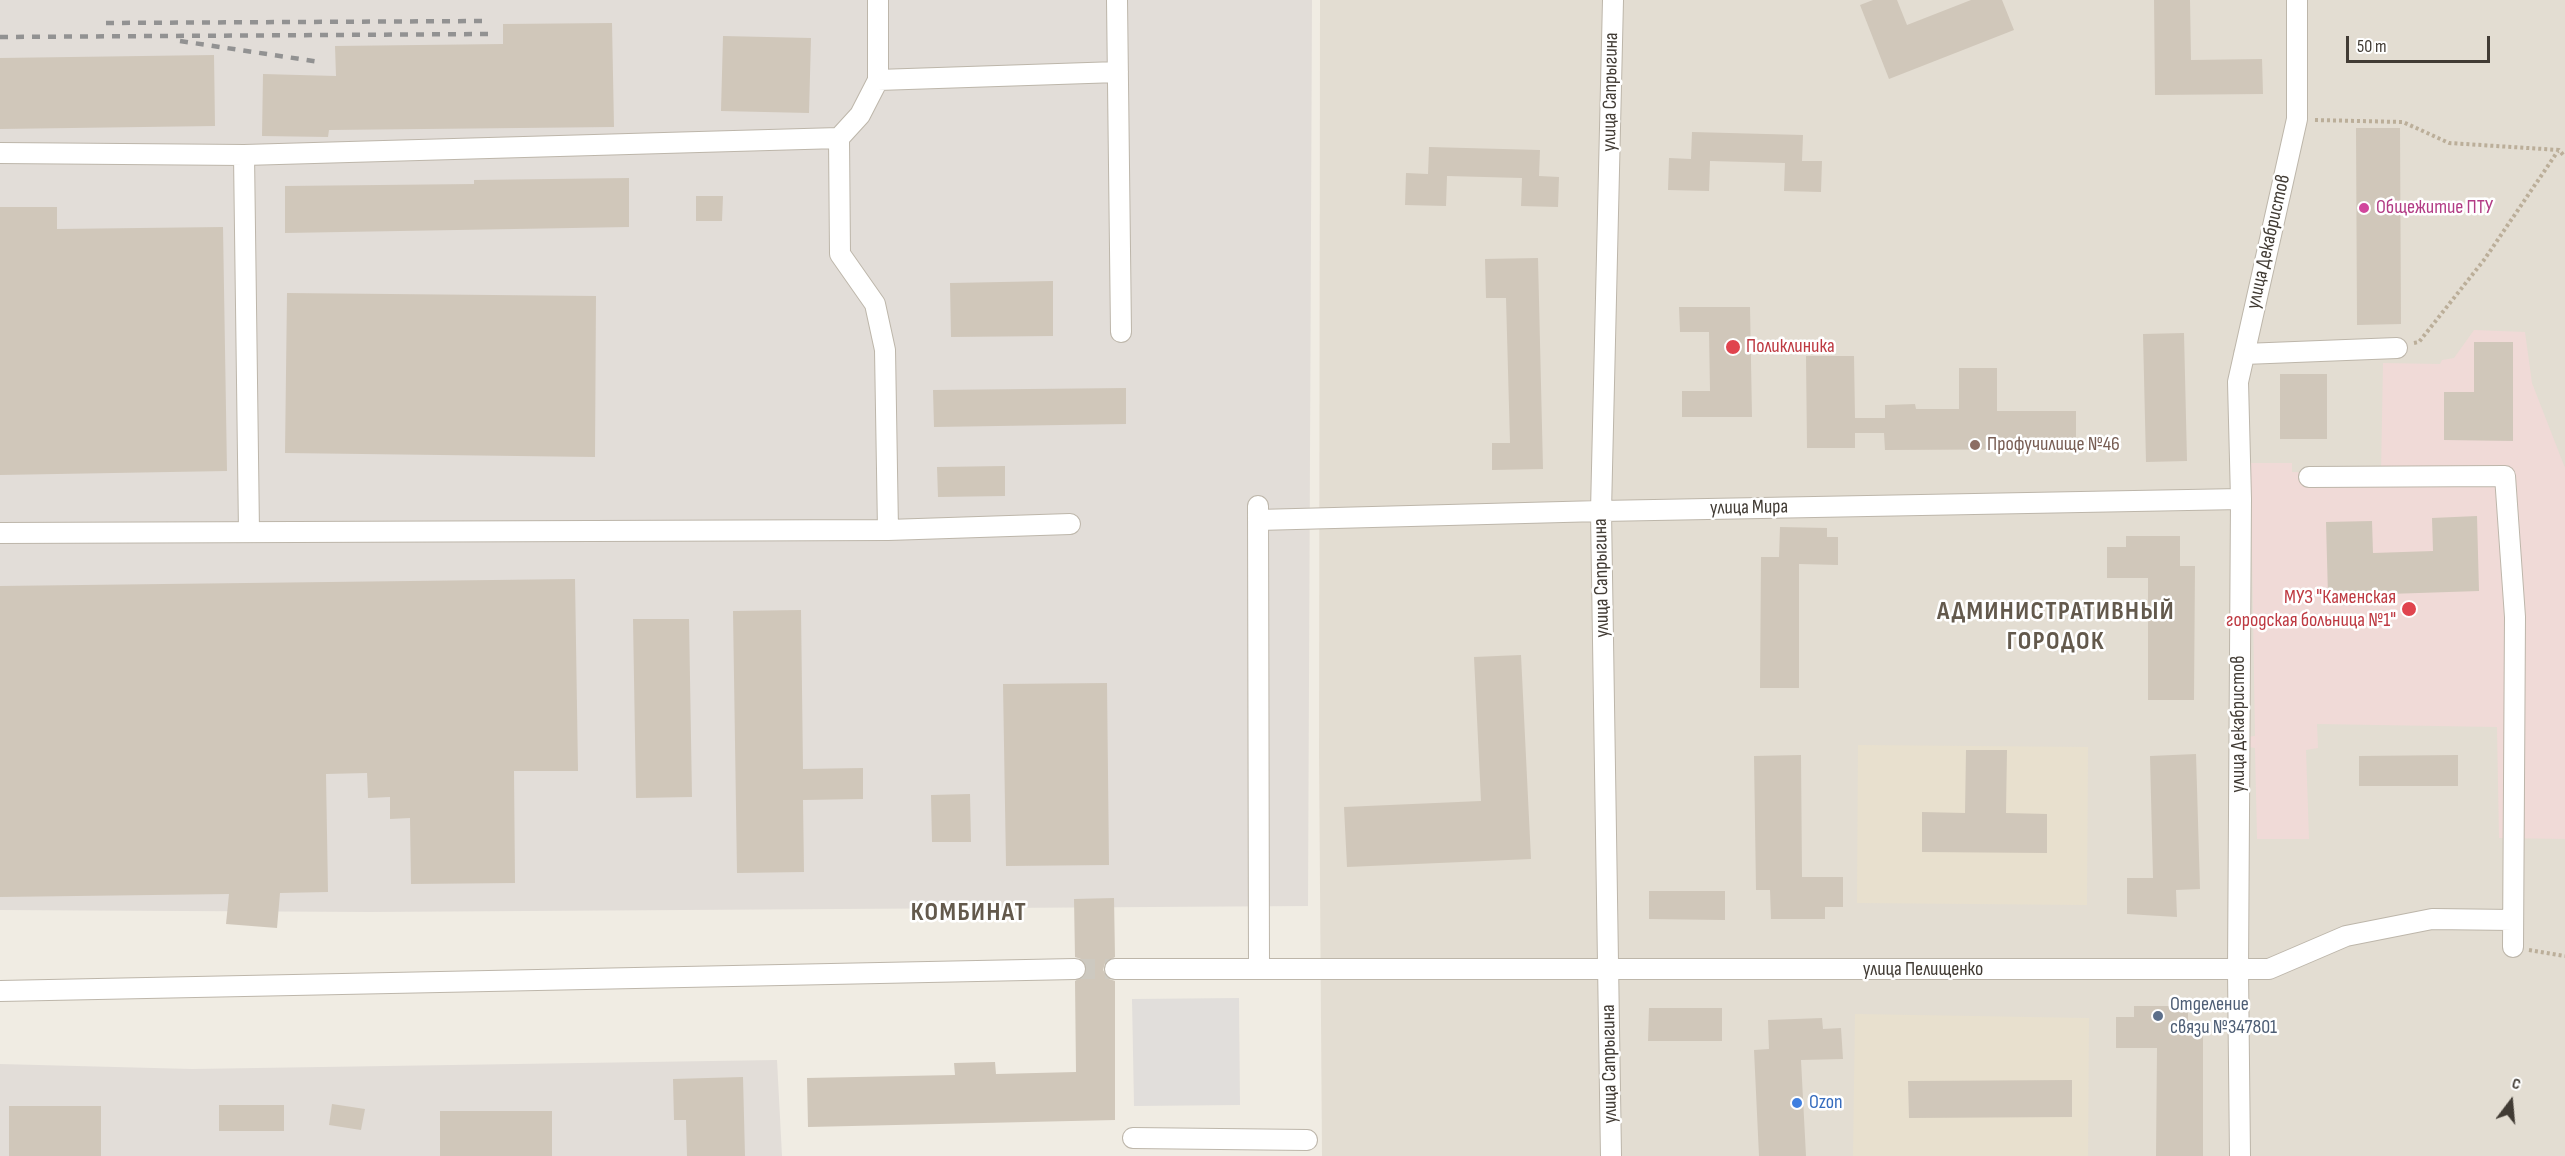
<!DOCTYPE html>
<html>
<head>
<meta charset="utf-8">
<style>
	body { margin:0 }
	#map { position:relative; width:2565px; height:1156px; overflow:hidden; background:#f0ece3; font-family:"Sofia Sans Condensed",sans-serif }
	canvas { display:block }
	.north { position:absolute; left:2481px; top:1072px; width:60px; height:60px; -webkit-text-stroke:4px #fff; paint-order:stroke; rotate:16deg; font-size:16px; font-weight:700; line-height:24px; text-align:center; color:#413b34 }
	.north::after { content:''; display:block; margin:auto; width:21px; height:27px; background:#413b34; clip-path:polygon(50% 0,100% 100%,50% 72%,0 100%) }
	.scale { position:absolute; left:2346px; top:36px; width:144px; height:27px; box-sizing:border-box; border:3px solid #413b34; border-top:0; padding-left:8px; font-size:18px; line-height:21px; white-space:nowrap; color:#413b34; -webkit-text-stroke:4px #fff; paint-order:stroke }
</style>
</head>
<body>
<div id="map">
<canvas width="2565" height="1156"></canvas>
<div class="north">С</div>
<div class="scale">50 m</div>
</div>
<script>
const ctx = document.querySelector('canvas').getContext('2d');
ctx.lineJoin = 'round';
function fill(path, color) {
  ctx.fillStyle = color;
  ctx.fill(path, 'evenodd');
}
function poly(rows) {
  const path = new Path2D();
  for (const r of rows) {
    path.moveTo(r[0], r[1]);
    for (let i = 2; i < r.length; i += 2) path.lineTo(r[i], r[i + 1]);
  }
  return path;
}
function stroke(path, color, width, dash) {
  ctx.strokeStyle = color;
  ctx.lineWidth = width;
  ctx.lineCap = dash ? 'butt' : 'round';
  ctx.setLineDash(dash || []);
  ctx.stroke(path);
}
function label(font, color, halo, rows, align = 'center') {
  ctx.font = font + ' "Sofia Sans Condensed",sans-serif';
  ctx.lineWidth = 5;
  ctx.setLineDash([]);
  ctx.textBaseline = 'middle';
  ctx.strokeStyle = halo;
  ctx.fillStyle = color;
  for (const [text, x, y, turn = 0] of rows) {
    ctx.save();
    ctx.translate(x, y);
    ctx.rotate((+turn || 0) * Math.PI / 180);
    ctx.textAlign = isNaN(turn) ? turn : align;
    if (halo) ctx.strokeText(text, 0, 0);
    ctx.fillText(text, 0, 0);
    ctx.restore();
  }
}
const residential = poly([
	[1320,0,2565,0,2565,1156,1322,1156,1319,754]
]);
const industrial = poly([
	[0,0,1312,0,1308,906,369,912,0,910],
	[777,1060,782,1156,0,1156,0,1064,192,1069]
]);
const education = poly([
	[1858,745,2088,747,2087,905,1857,903],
	[1855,1014,2089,1018,2088,1156,1853,1156]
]);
const medical = poly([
	[2474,330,2525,332,2532,383,2565,468,2565,839,2499,838,2497,727,2317,724,2318,748,2306,750,2309,839,2257,839,2255,748,2248,747,2247,737,2255,736,2251,493,2242,491,2244,463,2292,463,2292,472,2381,475,2383,363,2440,364,2442,360,2454,358]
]);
const parking = poly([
	[1239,998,1240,1105,1134,1106,1132,999]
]);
const building = poly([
	[1873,0,1897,0,1907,25,1971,0,2002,0,2014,30,1889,79,1860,5],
	[2154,0,2190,0,2191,60,2262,59,2263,94,2155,95],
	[612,23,614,127,329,130,328,137,262,136,263,74,336,76,335,46,503,44,503,24],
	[723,36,811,38,809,113,721,111],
	[214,55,215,126,0,129,0,58],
	[2356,128,2400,128,2401,324,2357,325],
	[1692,132,1803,135,1802,161,1822,161,1821,192,1784,191,1785,163,1710,161,1709,191,1668,190,1669,158,1691,159],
	[1429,147,1540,150,1539,176,1559,177,1558,207,1521,206,1522,178,1447,176,1446,206,1405,205,1406,173,1428,174],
	[629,178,629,227,285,233,285,186,474,184,474,180],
	[696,196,723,196,722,221,696,221],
	[0,207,57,207,57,229,223,227,227,471,0,475],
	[1538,258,1543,469,1492,470,1492,443,1510,443,1506,298,1486,298,1485,259],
	[1053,281,1053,336,951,337,950,283],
	[287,293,596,296,595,457,285,453],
	[1679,307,1750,307,1752,417,1682,417,1682,391,1710,391,1709,332,1680,332],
	[2184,333,2187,461,2146,462,2143,334],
	[2474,342,2513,342,2513,441,2444,440,2444,392,2474,392],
	[1806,356,1854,356,1855,418,1885,418,1885,405,1915,404,1916,409,1959,409,1959,368,1997,368,1997,411,2076,411,2076,449,1885,450,1884,433,1855,433,1855,448,1807,448],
	[2280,374,2327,374,2327,439,2280,439],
	[1126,388,1126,424,934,427,933,390],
	[1005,466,1005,496,938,497,937,467],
	[2477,516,2479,591,2328,596,2326,522,2372,521,2373,553,2433,551,2432,518],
	[1780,527,1827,528,1827,537,1838,537,1838,565,1799,564,1799,688,1760,688,1761,557,1779,557],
	[2126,536,2180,536,2180,566,2195,566,2194,700,2148,700,2148,578,2107,578,2107,547,2126,547],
	[575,579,578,771,514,771,515,883,411,884,410,818,390,819,390,797,368,798,367,773,326,774,328,892,280,893,277,928,226,924,229,894,0,897,0,586],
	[801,610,803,769,863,768,863,799,803,800,804,872,737,873,733,611],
	[633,619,689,619,692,797,636,798],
	[1521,655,1531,859,1347,867,1344,807,1481,801,1474,657],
	[1107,683,1109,865,1006,866,1003,684],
	[1966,750,2007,750,2006,813,2047,814,2047,853,1922,852,1922,812,1965,813],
	[2196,754,2200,889,2176,890,2177,917,2127,914,2127,878,2153,878,2150,756],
	[1801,755,1802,877,1843,877,1843,907,1825,907,1825,919,1771,919,1770,890,1756,890,1754,756],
	[2458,755,2458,786,2359,786,2359,756],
	[970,794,971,842,932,842,931,795],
	[1649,891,1725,891,1725,920,1649,919],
	[1114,898,1115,957,1105,963,1103,970,1109,979,1115,981,1115,1120,808,1127,807,1078,955,1075,954,1063,995,1062,996,1074,1076,1072,1075,981,1085,975,1087,968,1081,959,1075,957,1074,899],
	[2134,1006,2188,1006,2188,1036,2203,1036,2203,1156,2156,1156,2157,1048,2116,1048,2116,1017,2134,1017],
	[1649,1008,1722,1008,1722,1041,1648,1041],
	[1822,1018,1823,1029,1841,1028,1843,1059,1801,1060,1806,1156,1759,1156,1754,1050,1769,1049,1768,1020],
	[743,1077,745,1156,687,1156,686,1120,674,1120,673,1079],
	[2072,1080,2072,1117,1909,1118,1908,1081],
	[332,1104,365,1109,361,1130,329,1125],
	[219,1105,284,1105,284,1131,219,1131],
	[9,1106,101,1106,101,1156,9,1156],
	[440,1111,552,1111,552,1156,440,1156]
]);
const minorTunnel = poly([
	[1075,969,1115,969]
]);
const path = poly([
	[2315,120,2403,122,2449,143,2559,150,2565,157],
	[2414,343,2419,342,2484,260,2558,151],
	[2529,950,2565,956]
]);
const minor = poly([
	[878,0,878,80,860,115,839,138,840,254,875,304,885,350,888,530],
	[1117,0,1121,332],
	[878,80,1118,72],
	[0,153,244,155,839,138],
	[244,155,249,532],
	[2244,354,2397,348],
	[2309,477,2505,476,2515,617,2513,947],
	[1258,506,1259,969],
	[1258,520,1601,511,2241,499],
	[0,533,888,530,1070,524],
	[1115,969,2269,969,2346,936,2432,919,2513,920],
	[0,991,1075,969],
	[1133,1138,1307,1140],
	[1611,1156,1601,511,1613,0],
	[2240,1156,2238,970,2241,499,2238,382,2297,119,2297,0]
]);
const rail = poly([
	[106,23,482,21],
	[0,37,489,34],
	[180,41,320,62]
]);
const markers = [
	[2364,208,6,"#d1479c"],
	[1733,347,8,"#e0444e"],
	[1975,445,6,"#8d6e63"],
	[2409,609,8,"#e0444e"],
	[2158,1016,6,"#5c6f8a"],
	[1797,1103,6,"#3f7fe0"]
];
const streetNames = [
	["улица Сапрыгина",1611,92,-89],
	["улица Декабристов",2269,242,-77],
	["улица Мира",1749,508,-1],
	["улица Сапрыгина",1602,578,-91],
	["улица Декабристов",2239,724,-90],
	["улица Пелищенко",1923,970],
	["улица Сапрыгина",1610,1064,-91]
];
const hotelNames = [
	["Общежитие ПТУ",2376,208]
];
const healthNames = [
	["Поликлиника",1746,347],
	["МУЗ \"Каменская",2396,598,"right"],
	["городская больница №1\"",2396,621,"right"]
];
const educationNames = [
	["Профучилище №46",1987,445]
];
const serviceNames = [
	["Отделение",2170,1005],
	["связи №347801",2170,1028]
];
const shopNames = [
	["Ozon",1809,1103]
];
const districtNames = [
	["АДМИНИСТРАТИВНЫЙ",2056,612],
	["ГОРОДОК",2056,642],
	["КОМБИНАТ",969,913]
];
fill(residential, '#e3ddd2');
fill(industrial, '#e2ddd8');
fill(education, '#e8e0ce');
fill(medical, '#f0dad7');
fill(parking, '#e1dedb');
fill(building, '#d0c7ba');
stroke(minorTunnel, '#cdc9c0', 20, [20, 10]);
stroke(minor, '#bdb6aa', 22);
stroke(path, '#bbae99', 4, [3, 3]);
stroke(minor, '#fff', 20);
stroke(rail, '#929292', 4.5, [8, 8]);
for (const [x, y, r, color] of markers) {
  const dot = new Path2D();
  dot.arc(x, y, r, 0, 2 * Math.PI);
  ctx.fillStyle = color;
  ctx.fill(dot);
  stroke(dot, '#fff', 2);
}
label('20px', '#413b34', '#fff', streetNames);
label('20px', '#b23c85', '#fff', hotelNames, 'left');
label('20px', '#be3a42', '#fff', healthNames, 'left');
label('20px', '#785e54', '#fff', educationNames, 'left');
label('20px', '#4e5e75', '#fff', serviceNames, 'left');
label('20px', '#366cbe', '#fff', shopNames, 'left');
ctx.letterSpacing = '1.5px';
label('bold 26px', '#63594c', '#fff', districtNames);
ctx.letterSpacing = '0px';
</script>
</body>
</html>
